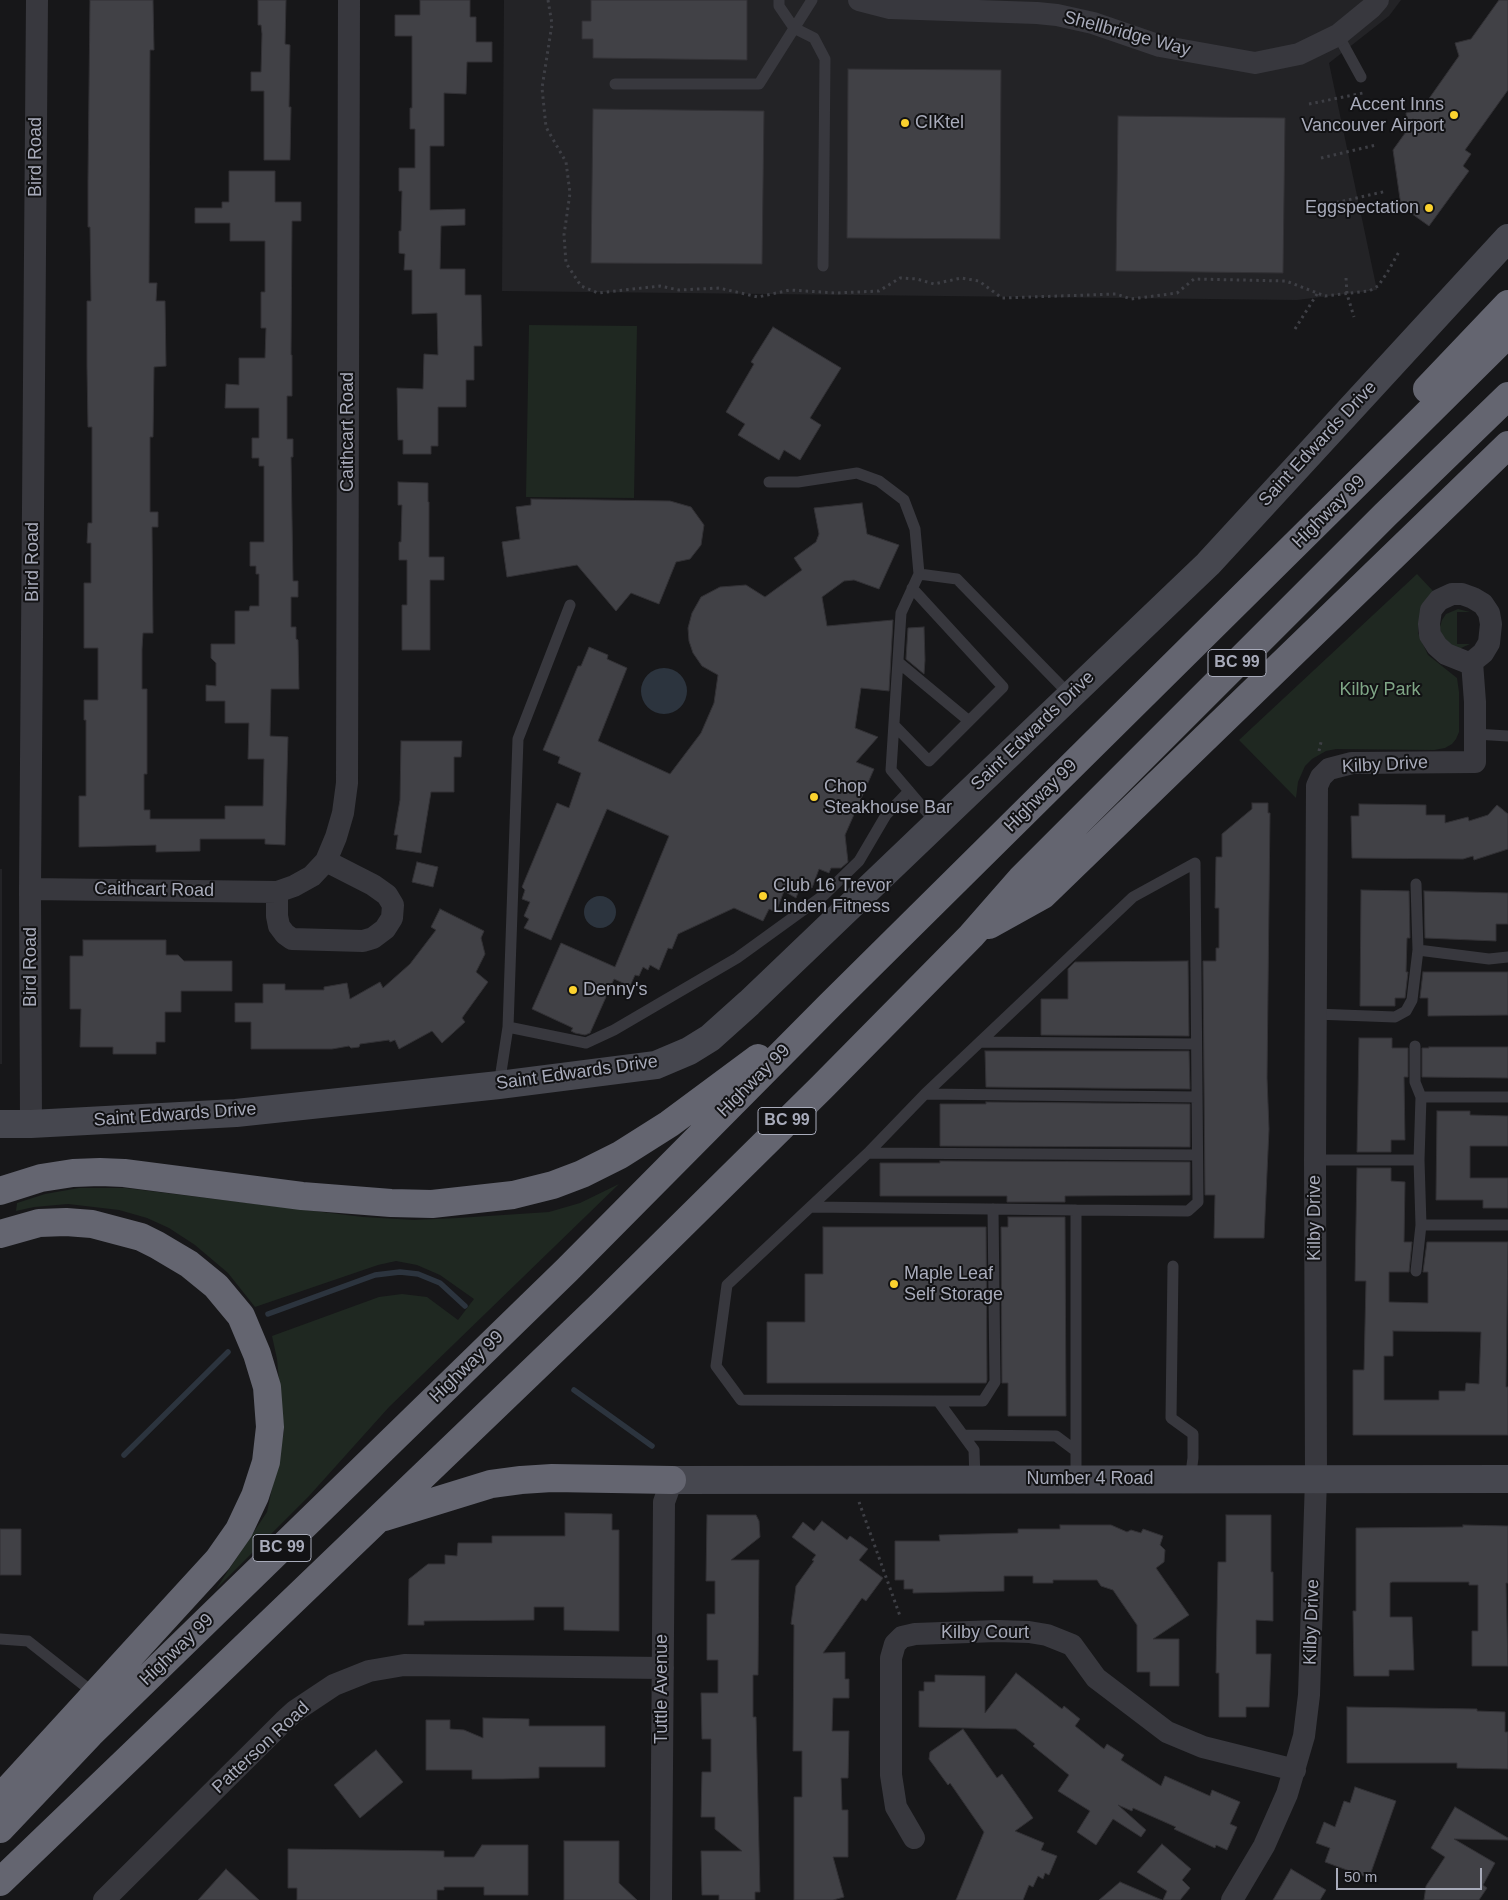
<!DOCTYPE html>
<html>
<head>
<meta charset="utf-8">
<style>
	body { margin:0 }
	#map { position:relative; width:1508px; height:1900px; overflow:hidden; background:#171719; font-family:Helvetica,sans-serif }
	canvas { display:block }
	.scale { position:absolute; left:1336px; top:1868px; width:146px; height:22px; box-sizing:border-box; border:2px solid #a8abba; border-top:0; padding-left:6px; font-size:15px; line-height:18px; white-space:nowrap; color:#a8abba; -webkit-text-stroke:4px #121214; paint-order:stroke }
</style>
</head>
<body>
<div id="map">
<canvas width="1508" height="1900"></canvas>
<div class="scale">50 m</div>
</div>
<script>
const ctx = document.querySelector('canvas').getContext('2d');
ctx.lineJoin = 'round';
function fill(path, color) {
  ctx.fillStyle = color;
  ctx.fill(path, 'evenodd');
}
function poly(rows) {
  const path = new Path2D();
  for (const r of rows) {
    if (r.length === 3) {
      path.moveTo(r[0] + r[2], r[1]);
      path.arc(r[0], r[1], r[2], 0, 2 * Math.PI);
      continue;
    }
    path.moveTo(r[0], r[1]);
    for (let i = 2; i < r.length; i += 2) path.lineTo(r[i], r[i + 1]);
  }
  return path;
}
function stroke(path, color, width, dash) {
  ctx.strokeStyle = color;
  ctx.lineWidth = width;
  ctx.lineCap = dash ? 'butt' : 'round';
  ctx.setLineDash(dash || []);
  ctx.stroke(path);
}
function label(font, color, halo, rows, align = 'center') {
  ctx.font = font + ' Helvetica,sans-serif';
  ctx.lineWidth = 4;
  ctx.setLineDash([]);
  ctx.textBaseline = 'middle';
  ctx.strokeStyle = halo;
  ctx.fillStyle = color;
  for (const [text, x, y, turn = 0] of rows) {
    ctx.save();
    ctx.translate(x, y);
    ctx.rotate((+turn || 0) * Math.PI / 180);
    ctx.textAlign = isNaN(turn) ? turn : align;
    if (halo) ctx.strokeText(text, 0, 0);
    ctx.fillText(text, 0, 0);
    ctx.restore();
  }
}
const built = poly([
	[504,0,1401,0,1389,16,1329,63,1377,290,1297,300,502,291],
	[0,869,2,869,2,1064,0,1064]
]);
const green = poly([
	[529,325,637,326,634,498,526,497],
	[1417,574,1433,591,1420,617,1418,633,1422,642,1428,655,1457,678,1459,692,1459,732,1456,739,1452,744,1445,748,1434,750,1336,749,1326,751,1312,759,1305,766,1298,782,1296,798,1239,740],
	[1458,609,1470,612,1457,612,1457,644,1470,644,1461,648,1455,648,1442,637,1440,627,1442,620,1446,614],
	[619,1184,389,1407,309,1496,216,1589,267,1512,284,1432,277,1359,272,1336,379,1297,402,1294,427,1297,458,1320,474,1299,440,1275,417,1265,396,1261,378,1265,255,1307,228,1273,195,1245,169,1228,147,1218,119,1210,68,1204,34,1207,16,1211,17,1203,45,1194,79,1188,125,1188,363,1217,414,1220,458,1218,549,1212,580,1203]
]);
const water = poly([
	[664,691,23],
	[600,912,16]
]);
const stream = poly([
	[268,1314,375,1275,400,1272,418,1274,440,1283,465,1306],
	[574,1390,652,1446],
	[124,1455,228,1352]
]);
const building = poly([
	[90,0,153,0,154,50,150,50,149,283,157,283,156,301,165,301,166,366,154,367,153,437,150,437,150,512,158,512,158,527,152,527,153,633,143,633,142,649,142,689,147,689,147,774,144,774,144,810,150,810,150,819,225,819,225,806,263,806,264,759,248,759,249,723,225,723,225,701,206,701,206,685,216,686,216,663,211,658,211,644,235,644,235,611,249,611,250,606,259,606,259,574,256,574,256,566,250,566,250,542,264,542,264,466,259,466,259,458,252,458,252,438,259,438,259,408,225,408,226,384,239,385,239,358,265,358,266,328,261,328,261,292,265,292,265,241,230,241,230,223,195,223,195,208,222,208,222,202,229,202,229,171,275,171,275,202,301,202,301,221,292,221,291,355,292,355,292,396,287,396,287,439,293,439,293,457,291,457,293,581,298,581,298,597,291,597,291,627,296,627,296,639,298,640,299,689,271,689,270,736,288,737,285,845,265,844,265,839,200,839,200,851,156,852,156,845,79,847,79,796,86,796,86,720,84,720,84,700,98,700,98,648,84,648,84,583,91,583,91,543,87,543,88,523,92,523,92,427,88,427,87,367,87,301,91,301,90,227,88,227,88,180,90,0],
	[258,0,286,0,285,44,290,45,289,107,291,107,290,160,264,160,264,91,251,91,251,72,261,72,262,34,261,25,258,25,258,0],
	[420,0,470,0,470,17,476,17,476,42,492,42,492,62,467,62,466,94,444,93,444,146,430,146,430,210,465,209,465,225,441,226,440,269,465,269,465,295,481,295,482,346,474,346,474,380,466,380,466,407,438,407,438,446,431,446,431,454,403,454,403,440,398,440,397,388,423,389,424,354,438,355,437,313,412,314,412,270,404,270,405,254,399,253,399,231,401,231,402,191,399,191,399,168,415,168,415,129,410,129,410,108,412,108,412,36,395,36,395,15,420,15,420,0],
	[591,0,747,0,747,60,593,58,593,39,582,39,582,21,591,21,591,0],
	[1499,0,1508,0,1508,90,1465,150,1471,154,1463,166,1469,171,1429,226,1401,206,1393,150,1408,129,1406,113,1421,110,1459,56,1455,43,1471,39,1499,0],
	[848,69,1001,70,1000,239,847,238,848,69],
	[593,109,764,111,762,264,591,263,593,109],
	[1118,116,1285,118,1283,273,1116,271,1118,116],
	[773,327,841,368,810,418,821,425,800,460,784,450,779,460,738,435,745,424,726,412,754,364,751,362,773,327],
	[398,482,428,483,428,502,429,502,429,557,444,557,444,580,430,580,430,650,402,650,402,605,407,605,407,560,399,560,399,542,401,542,402,505,398,505,398,482],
	[531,499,670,501,691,507,704,525,701,545,690,559,676,562,659,604,631,593,616,611,577,565,507,577,502,542,520,539,516,507,531,505,531,499],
	[862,503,867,534,899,545,879,589,854,580,844,581,822,597,827,626,893,620,889,691,861,688,855,728,878,737,856,762,874,769,845,835,848,862,841,868,831,868,829,873,819,869,812,888,802,882,796,898,784,891,776,912,769,909,763,921,734,908,678,934,672,949,668,948,659,970,650,965,648,970,643,967,639,976,635,975,630,986,614,979,590,1033,585,1035,575,1033,571,1031,573,1028,532,1009,561,943,615,967,669,836,607,809,551,940,524,928,529,919,524,916,530,902,522,899,525,890,522,887,557,803,569,808,581,773,558,763,560,757,543,750,578,666,581,666,589,647,608,655,607,659,627,668,598,741,670,774,701,733,714,703,718,675,702,666,693,653,689,641,688,628,692,613,701,597,720,587,746,585,765,597,802,570,794,558,816,542,819,534,814,508,862,503],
	[924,627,925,660,924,674,906,659,908,628,924,627],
	[401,741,462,741,461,757,454,757,454,792,431,792,421,853,396,849,398,835,394,835,400,800,401,741],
	[1252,803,1268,803,1268,813,1270,813,1267,1078,1269,1129,1264,1238,1214,1238,1215,1195,1205,1195,1203,961,1216,961,1216,948,1219,948,1219,908,1215,908,1216,857,1222,857,1222,834,1252,809,1252,803],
	[1359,804,1426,805,1426,815,1445,815,1445,823,1468,817,1469,821,1488,815,1497,805,1508,814,1508,849,1474,860,1473,856,1463,859,1352,858,1351,816,1359,816,1359,804],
	[417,862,438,867,433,887,412,882,417,862],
	[1361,890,1409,891,1410,938,1407,938,1406,972,1408,972,1405,998,1395,998,1395,1006,1360,1006,1361,890],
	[1424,891,1508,893,1508,924,1496,924,1496,941,1425,938,1424,891],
	[440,909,484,931,481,938,485,954,476,972,488,982,462,1018,465,1022,442,1043,432,1031,399,1049,395,1040,390,1042,389,1040,360,1044,359,1047,351,1048,349,1046,332,1049,251,1049,251,1022,235,1022,235,1003,263,1003,263,984,285,984,285,990,324,990,324,987,347,983,350,999,380,982,383,988,410,964,436,930,431,927,440,909],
	[83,940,166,940,166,955,178,955,184,961,232,961,232,991,181,991,181,1012,165,1012,165,1042,156,1042,156,1054,113,1054,113,1047,80,1047,81,1009,70,1009,70,956,83,956,83,940],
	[1188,961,1189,1036,1041,1035,1041,999,1068,999,1068,969,1075,962,1188,961],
	[1423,972,1508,972,1508,1015,1428,1016,1428,998,1420,998,1423,972],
	[1359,1038,1392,1038,1392,1048,1408,1048,1408,1077,1404,1077,1405,1140,1391,1140,1391,1152,1357,1152,1359,1038],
	[1429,1047,1508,1047,1508,1078,1422,1077,1422,1048,1429,1048,1429,1047],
	[985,1051,1189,1051,1190,1089,986,1087,985,1051],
	[986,1102,1190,1104,1190,1147,940,1146,940,1104,986,1104,986,1102],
	[1437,1111,1470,1111,1470,1115,1508,1116,1508,1146,1470,1146,1470,1178,1508,1178,1508,1208,1483,1208,1483,1200,1436,1200,1437,1111],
	[940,1161,1190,1162,1190,1195,1065,1196,1065,1202,1007,1202,1007,1196,880,1196,880,1163,940,1163,940,1161],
	[1357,1168,1391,1168,1391,1181,1405,1182,1404,1242,1412,1242,1409,1272,1389,1272,1389,1302,1428,1303,1428,1272,1423,1272,1427,1242,1508,1242,1506,1387,1508,1387,1508,1435,1353,1435,1353,1370,1364,1370,1366,1281,1355,1281,1357,1168],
	[1393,1331,1481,1332,1479,1384,1466,1383,1465,1391,1439,1391,1439,1400,1384,1400,1384,1356,1393,1356,1393,1331],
	[1008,1217,1065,1217,1066,1416,1008,1416,1008,1383,1002,1383,1001,1227,1008,1227,1008,1217],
	[823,1227,986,1227,987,1380,986,1383,767,1383,767,1322,805,1322,805,1274,823,1274,823,1227],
	[565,1513,612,1514,612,1530,619,1530,619,1631,564,1630,564,1607,534,1607,534,1620,424,1621,424,1625,408,1625,409,1579,428,1564,445,1564,445,1555,457,1556,458,1543,492,1543,492,1536,565,1536,565,1513],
	[707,1515,756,1515,759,1521,760,1537,731,1560,759,1560,758,1675,753,1675,753,1717,756,1717,760,1892,755,1892,755,1900,719,1900,719,1895,702,1895,701,1851,742,1851,715,1829,715,1817,701,1817,702,1772,711,1772,711,1739,702,1739,701,1693,718,1693,718,1660,707,1660,707,1614,715,1614,715,1581,706,1581,707,1515],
	[1226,1515,1271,1515,1271,1572,1273,1572,1273,1621,1256,1620,1256,1654,1271,1654,1269,1707,1246,1707,1246,1717,1219,1717,1219,1673,1216,1673,1218,1562,1226,1562,1226,1515],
	[822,1521,847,1540,850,1536,868,1549,859,1560,883,1578,866,1601,862,1598,823,1653,845,1652,845,1679,849,1679,849,1698,833,1698,832,1731,849,1731,848,1778,841,1778,842,1810,848,1810,848,1857,833,1857,844,1897,833,1900,794,1900,794,1797,802,1797,802,1751,793,1751,794,1625,791,1624,796,1586,814,1561,812,1560,816,1555,792,1537,803,1522,814,1531,822,1521],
	[1060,1525,1111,1525,1127,1532,1131,1530,1141,1533,1143,1529,1163,1536,1160,1545,1165,1550,1164,1562,1156,1568,1189,1615,1153,1639,1179,1639,1179,1686,1150,1686,1150,1672,1137,1672,1137,1625,1113,1590,1101,1586,1097,1580,1053,1580,1053,1583,1033,1583,1033,1576,1004,1576,1004,1591,913,1593,913,1589,904,1589,904,1580,895,1580,895,1541,940,1541,939,1535,1018,1533,1018,1529,1060,1529,1060,1525],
	[1463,1525,1508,1526,1508,1583,1506,1583,1508,1666,1472,1666,1472,1631,1478,1631,1478,1585,1469,1585,1469,1582,1392,1582,1390,1583,1390,1617,1412,1617,1414,1670,1389,1670,1389,1676,1354,1676,1353,1611,1356,1611,1356,1528,1463,1527,1463,1525],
	[0,1529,21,1529,21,1575,0,1575,0,1529],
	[1016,1673,1062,1709,1064,1706,1080,1719,1075,1726,1104,1749,1107,1744,1124,1755,1121,1760,1161,1786,1165,1776,1210,1796,1212,1790,1240,1802,1230,1824,1237,1827,1227,1850,1216,1845,1215,1848,1174,1829,1176,1827,1133,1808,1132,1811,1118,1805,1146,1830,1141,1837,1113,1819,1096,1845,1077,1832,1090,1811,1058,1791,1069,1775,1033,1746,1035,1744,1016,1729,919,1727,919,1691,924,1691,924,1682,935,1682,935,1675,985,1676,985,1713,1016,1673],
	[1347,1707,1477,1709,1477,1711,1505,1712,1505,1732,1508,1732,1508,1769,1457,1768,1457,1763,1347,1763,1347,1707],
	[483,1718,529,1719,529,1726,605,1726,605,1767,539,1767,539,1778,503,1779,472,1779,472,1770,426,1770,426,1720,450,1720,450,1729,464,1730,483,1738,483,1718],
	[963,1729,997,1778,1002,1774,1033,1818,1015,1831,1044,1843,1041,1850,1057,1856,1049,1875,1045,1873,1043,1879,1038,1876,1033,1887,1029,1885,1023,1900,956,1900,984,1832,950,1783,948,1785,929,1759,930,1752,963,1729],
	[376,1750,403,1782,360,1818,334,1785,376,1750],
	[1355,1787,1396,1801,1369,1878,1325,1862,1330,1848,1316,1843,1324,1822,1335,1827,1344,1801,1350,1803,1355,1787],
	[1455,1807,1508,1838,1508,1840,1454,1839,1495,1863,1483,1885,1487,1888,1479,1900,1424,1900,1426,1886,1445,1857,1431,1848,1455,1807],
	[564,1841,619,1841,619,1883,637,1900,564,1900,564,1841],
	[1162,1844,1191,1869,1182,1880,1190,1888,1180,1900,1163,1900,1167,1891,1137,1872,1162,1844],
	[482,1845,528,1845,528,1895,484,1895,484,1887,444,1887,444,1890,437,1890,437,1900,297,1900,297,1888,288,1888,288,1849,444,1851,444,1857,474,1857,482,1845],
	[226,1869,259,1900,198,1900,226,1869],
	[1291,1869,1326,1890,1320,1900,1273,1900,1291,1869],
	[1120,1882,1162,1900,1099,1900,1120,1882]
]);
const path = poly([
	[548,0,552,24,542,88,546,127,566,162,570,193,564,235,566,263,581,286,598,293,660,286,679,290,719,288,758,297,790,290,836,293,879,291,900,278,917,279,934,284,961,278,979,281,1002,298,1116,294,1131,299,1177,293,1194,279,1286,281,1325,296,1369,291,1378,286,1387,273,1400,250],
	[1309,104,1363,93],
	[1321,158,1376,145],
	[1330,204,1387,191],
	[1346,278,1347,294,1354,317],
	[1295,329,1317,294],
	[1319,751,1321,742],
	[859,1502,900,1616]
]);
const lane = poly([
	[779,0,779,6,794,28,814,38,825,59,823,266],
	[1338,35,1361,77],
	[615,84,759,84,812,0],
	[769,482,798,482,857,473,879,481,904,500,915,529,919,574,901,613,891,770,937,824],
	[919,574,957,579,1070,695],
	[898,662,969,721],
	[894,725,929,761,1003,687,912,588],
	[1475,734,1508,736],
	[1418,950,1489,959,1508,957],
	[1315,1014,1395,1017,1406,1011,1412,1000,1418,950,1416,884],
	[508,1027,586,1043,614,1030,737,958,824,895,859,861,886,815,909,791],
	[981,1042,1196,1044],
	[1415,1046,1415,1082,1421,1097,1419,1160,1421,1225,1416,1271],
	[499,1085,508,1027,518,739,570,605],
	[925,1094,1197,1097],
	[1421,1097,1508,1097],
	[868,1153,1197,1155],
	[1315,1160,1419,1160],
	[811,1207,1076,1210],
	[1421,1225,1508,1225],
	[1173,1266,1171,1418,1193,1434,1193,1458,1190,1480],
	[938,1401,983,1401,995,1382,993,1209],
	[963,1435,1056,1436,1076,1451],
	[975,1479,974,1450,938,1401,741,1400,716,1366,727,1285,868,1153,925,1094,1133,897,1195,863,1198,1202,1188,1211,1076,1210,1076,1479],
	[0,1639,28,1641,95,1694]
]);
const street = poly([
	[859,0,890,8,1037,13,1057,15,1093,23,1160,46,1255,63,1299,54,1338,35,1371,8,1378,0],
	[30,889,277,892,294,886,312,876,326,861,336,837,343,813,347,783,349,0],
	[277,892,277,916,279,926,285,934,292,939,363,941,373,938,385,929,392,918,393,905,387,895,373,885,326,861],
	[31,1124,30,889,37,0],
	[914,1838,896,1807,891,1775,891,1658,895,1644,902,1637,915,1634,997,1631,1029,1632,1047,1635,1072,1645,1096,1678,1167,1732,1203,1747,1295,1770],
	[104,1900,284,1721,295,1711,334,1685,369,1671,404,1665,663,1668],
	[661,1900,664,1502,672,1480],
	[1232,1900,1264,1846,1287,1794,1304,1736,1309,1695,1316,1479,1315,1160,1317,786,1321,777,1329,769,1352,763,1475,762,1475,702,1472,662,1483,653,1489,643,1491,624,1489,613,1483,604,1473,598,1462,594,1452,594,1439,600,1431,610,1429,624,1430,635,1437,646,1446,654,1466,662,1472,662]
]);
const secondary = poly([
	[0,1124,31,1124,236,1113,499,1085,656,1065,689,1051,710,1038,749,1003,1208,564,1508,238],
	[672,1480,1508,1479]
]);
const highway = poly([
	[1427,389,1508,304],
	[989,925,1043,895,1508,445],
	[0,1191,41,1178,73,1173,100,1172,124,1173,302,1196,391,1203,432,1204,513,1195,553,1185,582,1174,620,1155,669,1124,758,1058],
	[0,1234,39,1223,66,1222,92,1224,141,1237,157,1245,189,1264,216,1286,241,1316,257,1354,267,1387,270,1427,266,1462,255,1496,239,1530,218,1560,0,1798],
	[384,1517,491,1484,521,1480,552,1478,672,1480],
	[0,1829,90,1734,567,1270,830,1005,1508,334],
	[0,1882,601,1305,822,1087,971,936,1021,879,1385,515,1508,396]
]);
const markers = [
	[1454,115,5,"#fbd22e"],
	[905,123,5,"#fbd22e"],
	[1429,208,5,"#fbd22e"],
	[814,797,5,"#fbd22e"],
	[763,896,5,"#fbd22e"],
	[573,990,5,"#fbd22e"],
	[894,1284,5,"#fbd22e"]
];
const shields = [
	[1237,663,58],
	[787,1121,58],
	[282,1548,58]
];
const shieldNames = [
	["BC 99",1237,663],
	["BC 99",787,1121],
	["BC 99",282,1548]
];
const streetNames = [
	["Shellbridge Way",1127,34,15],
	["Bird Road",36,157,-90],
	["Caithcart Road",348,432,-90],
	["Saint Edwards Drive",1318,444,-47],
	["Highway 99",1329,512,-45],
	["Bird Road",33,562,-90],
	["Saint Edwards Drive",1033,731,-44],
	["Kilby Drive",1385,765,-3],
	["Highway 99",1041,796,-45],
	["Caithcart Road",154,890,1],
	["Bird Road",31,967,-90],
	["Saint Edwards Drive",577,1073,-8],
	["Highway 99",754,1081,-45],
	["Saint Edwards Drive",175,1115,-4],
	["Kilby Drive",1315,1218,-90],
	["Highway 99",467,1367,-44],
	["Number 4 Road",1090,1479],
	["Kilby Drive",1312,1622,-88],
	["Kilby Court",985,1633],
	["Highway 99",177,1650,-44],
	["Tuttle Avenue",662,1689,-90],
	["Patterson Road",261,1748,-43]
];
const poiNames = [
	["Accent Inns",1444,105,"right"],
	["Vancouver Airport",1444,126,"right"],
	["CIKtel",915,123],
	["Eggspectation",1419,208,"right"],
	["Chop",824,787],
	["Steakhouse Bar",824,808],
	["Club 16 Trevor",773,886],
	["Linden Fitness",773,907],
	["Denny's",583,990],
	["Maple Leaf",904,1274],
	["Self Storage",904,1295]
];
const parkNames = [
	["Kilby Park",1380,690]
];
fill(built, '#232326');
fill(green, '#1f2821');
fill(water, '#2c343e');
stroke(stream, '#2c343e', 5.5);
fill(building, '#414146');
stroke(building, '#323135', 1);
stroke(path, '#3e3f45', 3, [2.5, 4]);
stroke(lane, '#38383e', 11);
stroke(street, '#38383e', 22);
stroke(secondary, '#46474f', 28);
stroke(highway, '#646570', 28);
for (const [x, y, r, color] of markers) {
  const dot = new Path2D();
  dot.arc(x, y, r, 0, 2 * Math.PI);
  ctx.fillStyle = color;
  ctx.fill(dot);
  stroke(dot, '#121214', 2);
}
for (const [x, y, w] of shields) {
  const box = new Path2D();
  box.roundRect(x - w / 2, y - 13.5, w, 27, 4);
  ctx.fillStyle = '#121214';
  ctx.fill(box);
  stroke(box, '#a8abba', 1);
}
label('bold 16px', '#a8abba', null, shieldNames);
label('18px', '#a8abba', '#121214', streetNames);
label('18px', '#a8abba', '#121214', poiNames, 'left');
label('18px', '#7fa686', '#121214', parkNames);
</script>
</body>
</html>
